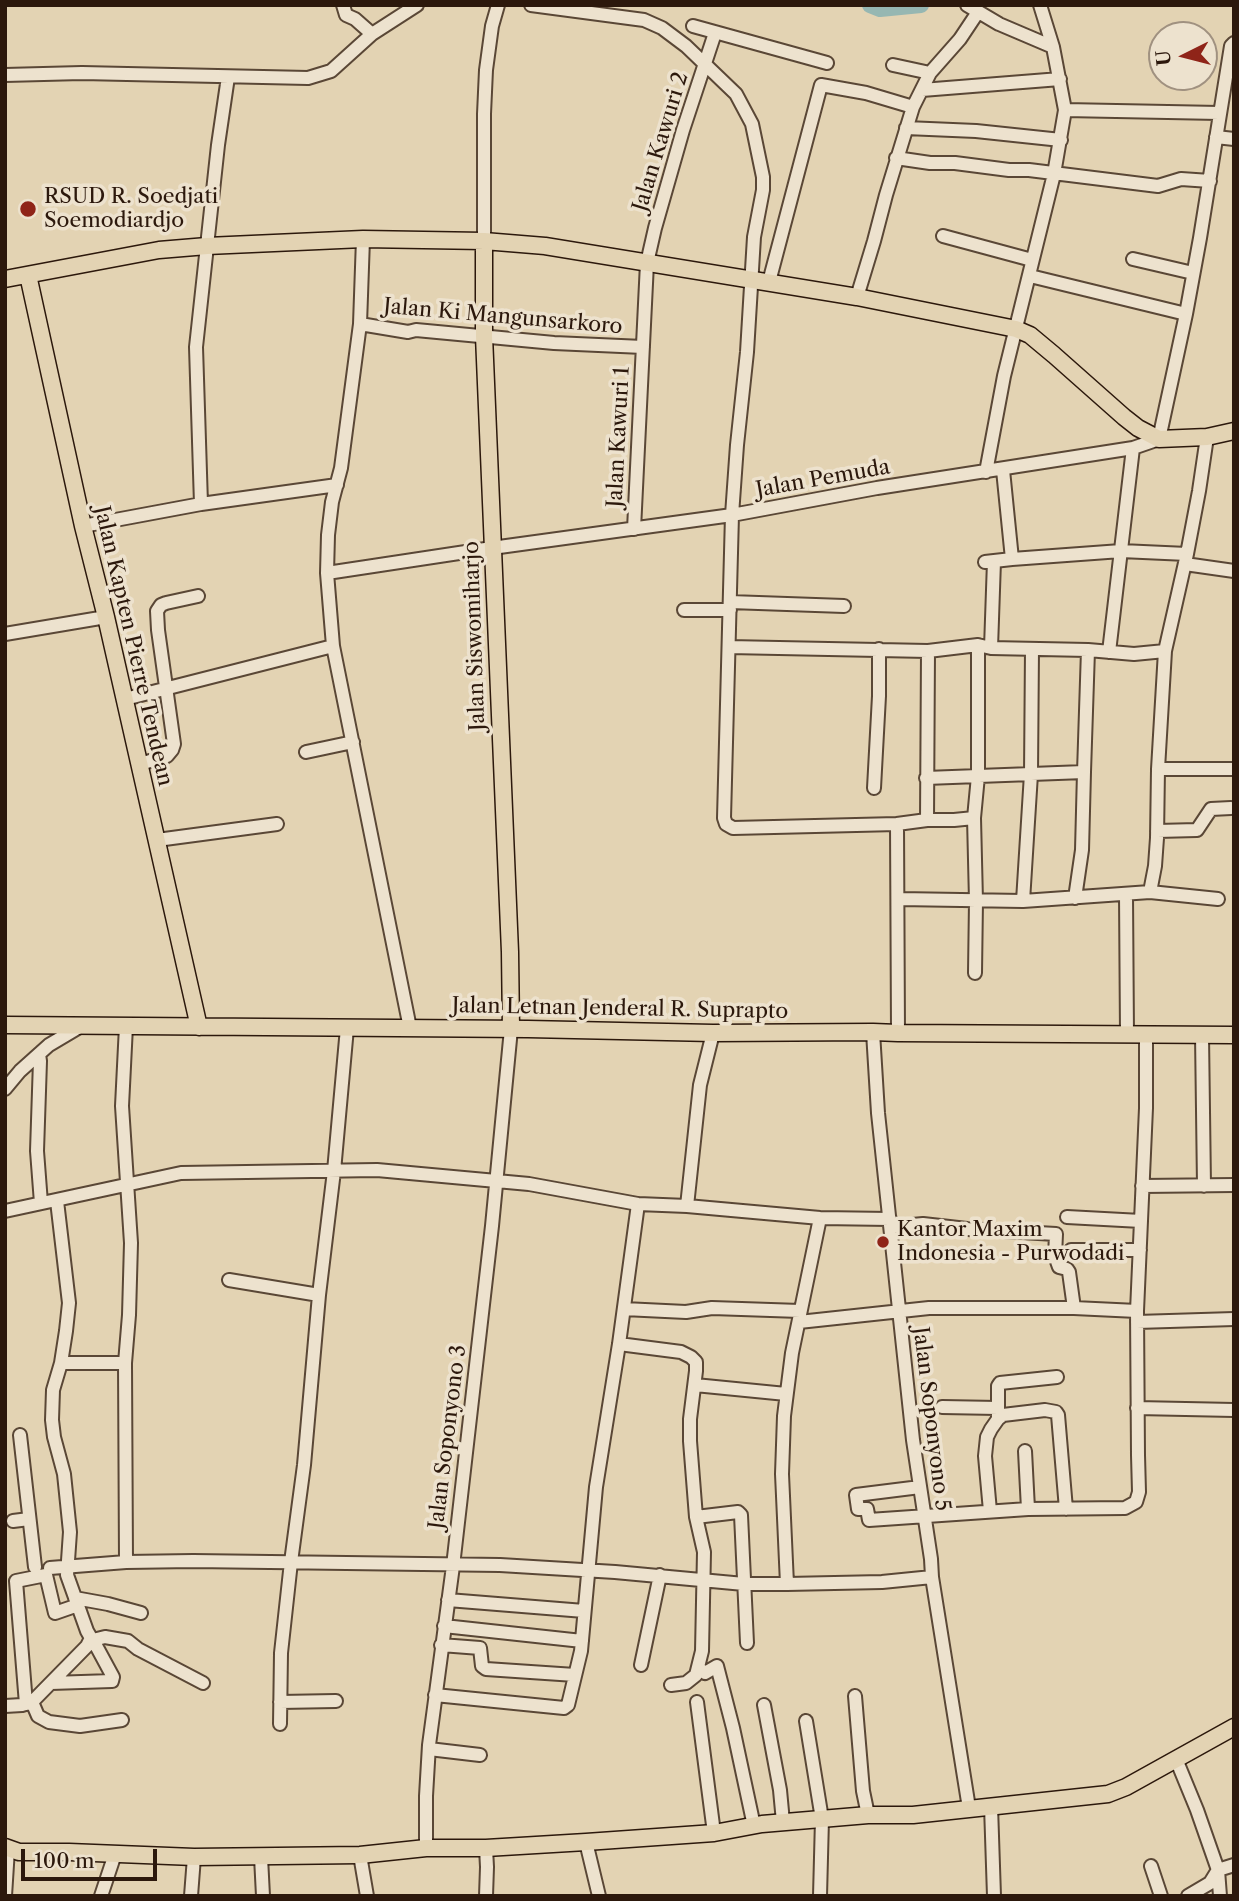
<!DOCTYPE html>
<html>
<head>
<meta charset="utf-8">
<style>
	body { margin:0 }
	#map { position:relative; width:1239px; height:1901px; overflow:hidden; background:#e3d3b3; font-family:"Libre Caslon Text",serif }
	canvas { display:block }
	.frame { position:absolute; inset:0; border:7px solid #2c180c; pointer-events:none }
	.north { position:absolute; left:1148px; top:21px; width:70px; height:70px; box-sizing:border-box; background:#ede2ce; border:2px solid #a09180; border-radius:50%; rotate:264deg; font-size:19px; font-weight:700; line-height:28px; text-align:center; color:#2c180c }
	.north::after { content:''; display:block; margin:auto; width:24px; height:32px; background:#8f2418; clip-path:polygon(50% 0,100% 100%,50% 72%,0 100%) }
	.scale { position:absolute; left:21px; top:1849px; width:136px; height:32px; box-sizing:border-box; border:4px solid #2c180c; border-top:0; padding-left:9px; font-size:21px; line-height:24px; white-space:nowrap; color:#2c180c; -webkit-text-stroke:5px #ede2ce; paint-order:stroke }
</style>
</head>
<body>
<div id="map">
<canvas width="1239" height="1901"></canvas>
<div class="frame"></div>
<div class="north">U</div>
<div class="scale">100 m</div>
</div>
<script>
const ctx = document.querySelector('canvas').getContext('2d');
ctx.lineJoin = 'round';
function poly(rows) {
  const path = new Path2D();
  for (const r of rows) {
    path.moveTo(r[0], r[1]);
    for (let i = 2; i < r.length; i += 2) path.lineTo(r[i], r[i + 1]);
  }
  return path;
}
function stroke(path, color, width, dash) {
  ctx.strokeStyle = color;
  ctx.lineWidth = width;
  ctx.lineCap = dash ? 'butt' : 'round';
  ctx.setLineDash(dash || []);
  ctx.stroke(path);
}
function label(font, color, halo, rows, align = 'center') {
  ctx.font = font + ' "Libre Caslon Text",serif';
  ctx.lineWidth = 7;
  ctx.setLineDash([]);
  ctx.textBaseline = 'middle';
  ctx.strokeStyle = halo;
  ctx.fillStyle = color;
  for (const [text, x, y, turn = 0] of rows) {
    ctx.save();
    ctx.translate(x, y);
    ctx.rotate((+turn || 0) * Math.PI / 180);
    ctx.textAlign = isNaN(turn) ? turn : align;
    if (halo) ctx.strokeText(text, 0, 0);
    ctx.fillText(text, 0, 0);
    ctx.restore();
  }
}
const river = poly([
	[870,5,880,9,921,5]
]);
const minor = poly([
	[343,5,346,15,355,19,372,34],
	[531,5,644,20,662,28,686,46,736,94,752,124,763,177,763,190,754,237,747,352,737,445,732,515,724,818,726,824,733,828,897,824,898,1033],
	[967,5,999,24,1053,47],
	[693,26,827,63],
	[893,65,930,73],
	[5,75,82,73,308,78,331,71,372,34,417,5],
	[922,90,1060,79],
	[1065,110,1219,113],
	[906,128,976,131,1061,140],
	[1216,137,1234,139],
	[896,158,930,163,955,163,1009,170,1029,170,1158,186,1181,179,1210,181],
	[943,236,1032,260],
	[363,239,360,324,341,468,332,502,328,535,327,573,333,646,410,1028],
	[484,241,484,114,486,70,492,26,498,5],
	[1133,259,1193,273],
	[1030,276,1186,314],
	[769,282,821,85,866,93,913,107],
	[857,297,874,241,886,195,913,107,930,73,960,39,978,12],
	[360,324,408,332,416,330,554,343,643,347],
	[986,472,1004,376,1054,174,1065,110,1053,47,1040,5],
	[201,504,196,347,218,145,228,77],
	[83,526,201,504,337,485],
	[634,529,647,263,655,228,683,130,715,33],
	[1012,559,1121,551,1187,554],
	[985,562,1012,559,1003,470],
	[1185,564,1234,571],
	[327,573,492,548,732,515,877,488,1133,448,1159,439,1186,314,1200,238,1231,46,1234,43],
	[730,602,844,606],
	[684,610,730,610],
	[5,634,106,617],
	[729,647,928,651,978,645,991,648,1088,650,1134,654,1165,651],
	[991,648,994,561],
	[928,651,927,820,954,820,974,818],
	[1109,652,1133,448],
	[125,699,333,646],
	[306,752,353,742],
	[140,764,167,756,172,750,174,744,158,630,157,611,161,605,166,603,198,596],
	[1158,769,1234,769],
	[926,778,1084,772,1088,650],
	[874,788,879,696,879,649],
	[897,824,927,820],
	[1157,831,1197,830,1211,809,1231,808],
	[157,840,277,824],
	[1150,892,1218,899],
	[1126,895,1127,1035],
	[1075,898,1082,850,1084,772],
	[899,899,1023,901,1150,892,1155,866,1157,838,1158,769,1165,651,1187,554,1199,491,1207,437],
	[1023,901,1031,774,1032,649],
	[975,973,976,901,974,818,978,776,978,645],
	[126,1026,122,1106,131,1243,129,1315,125,1363,126,1562],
	[873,1032,878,1113,913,1440,931,1559,932,1577,969,1808],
	[1202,1035,1204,1186],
	[39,1054,40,1061,37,1151,41,1203],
	[5,1089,20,1071,49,1045,81,1026],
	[1142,1186,1234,1185],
	[687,1206,700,1085,713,1033],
	[5,1211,181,1173,377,1170,529,1184,638,1204,687,1206,820,1218,890,1219],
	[1067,1217,1141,1221],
	[891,1227,923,1224,967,1229,1056,1234,1055,1256,1059,1267,1067,1269,1069,1272,1074,1308],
	[1071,1250,1140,1250],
	[229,1280,319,1295],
	[624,1309,686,1312,712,1308,800,1311],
	[799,1322,929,1308,1074,1308,1137,1311],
	[1137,1322,1234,1319],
	[619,1344,681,1352,691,1357,696,1362,696,1371,690,1419,690,1441,696,1517,704,1552,702,1651,696,1675,686,1683,671,1685],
	[61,1363,125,1363],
	[695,1385,786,1394],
	[942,1407,998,1408],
	[1137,1408,1234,1410],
	[998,1419,998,1386,1000,1383,1057,1377],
	[20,1435,35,1567],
	[1025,1451,1028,1509],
	[920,1487,856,1495,858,1509,867,1509,869,1520,1028,1509,1125,1508,1136,1502,1139,1492,1138,1455,1137,1311,1146,1108,1146,1035],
	[990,1511,985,1456,987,1437,991,1429,998,1419,1003,1415,1045,1410,1056,1412,1058,1415,1066,1509],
	[696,1517,738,1512,741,1515,747,1643],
	[13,1521,29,1519],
	[50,1568,126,1562,193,1561,500,1565,615,1572,744,1584,787,1584,882,1582,932,1577],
	[787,1584,782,1474,784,1416,792,1353,820,1218],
	[75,1598,108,1604,141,1613],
	[448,1600,584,1611],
	[444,1626,582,1641],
	[91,1638,93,1640,105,1637,128,1641,138,1649,203,1683],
	[441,1645,480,1648,482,1666,486,1669,575,1675],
	[641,1665,660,1575],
	[699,1668,705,1673,717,1666,733,1728,754,1826],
	[51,1683,112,1681,113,1677,93,1640],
	[435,1695,564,1708,568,1705,581,1651,596,1487,619,1344,638,1204],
	[855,1696,863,1791,868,1815],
	[32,1702,38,1716,49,1722,80,1726,122,1720],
	[280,1702,336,1701],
	[697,1702,714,1833],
	[26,1704,16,1581,46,1575,55,1613,78,1605],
	[764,1705,780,1790,783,1822],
	[5,1706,22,1705,32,1702,87,1646,91,1638,87,1631,67,1575,70,1532,64,1474,54,1437,52,1420,53,1390,61,1363,66,1331,69,1303,57,1201],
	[806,1721,822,1819,820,1896],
	[280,1724,281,1653,291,1562,304,1465,319,1295,334,1171,347,1028],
	[429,1749,480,1755],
	[1176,1759,1197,1810,1218,1870,1210,1883,1188,1896],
	[991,1806,994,1896],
	[586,1842,599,1896],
	[426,1848,426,1796,429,1745,453,1566,492,1226,511,1029],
	[486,1848,487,1867,486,1896],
	[360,1855,367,1896],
	[261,1857,263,1896],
	[1151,1866,1161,1896],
	[5,1896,8,1849],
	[101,1896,115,1854],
	[191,1896,194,1857],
	[1220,1896,1218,1870,1234,1865]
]);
const major = poly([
	[484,241,484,336,510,952,511,1029],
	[28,275,83,526,106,617,199,1027],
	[5,279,159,250,207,246,363,239,484,241,545,246,857,297,1016,329,1030,335,1054,355,1124,417,1138,428,1159,439,1207,437,1234,431],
	[5,1025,528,1029,713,1033,873,1032,898,1033,1234,1035],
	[5,1847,19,1852,69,1852,194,1857,360,1855,426,1848,486,1848,586,1842,714,1833,762,1824,868,1815,913,1815,1108,1794,1126,1787,1234,1727]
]);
const markers = [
	[28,209,9,"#8f2418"],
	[883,1242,7,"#8f2418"]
];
const streetNames = [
	["Jalan Kawuri 2",661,142,-73],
	["Jalan Ki Mangunsarkoro",503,317,5],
	["Jalan Kawuri 1",619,437,-87],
	["Jalan Pemuda",823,479,-10],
	["Jalan Siswomiharjo",475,636,-92],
	["Jalan Kapten Pierre Tendean",133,646,77],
	["Jalan Letnan Jenderal R. Suprapto",620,1009,1],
	["Jalan Soponyono 5",931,1419,83],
	["Jalan Soponyono 3",448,1437,-83]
];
const poiNames = [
	["RSUD R. Soedjati",44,197],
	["Soemodiardjo",44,221],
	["Kantor Maxim",897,1230],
	["Indonesia - Purwodadi",897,1254]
];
stroke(river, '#96b7b2', 16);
stroke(minor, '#5a4736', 16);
stroke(major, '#2c180c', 19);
stroke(minor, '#ede2ce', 12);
stroke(major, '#e3d3b3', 16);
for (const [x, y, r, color] of markers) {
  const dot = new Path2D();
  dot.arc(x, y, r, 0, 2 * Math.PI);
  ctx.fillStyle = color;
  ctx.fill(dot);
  stroke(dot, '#ede2ce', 2.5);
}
label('21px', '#2c180c', '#ede2ce', streetNames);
label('21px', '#2c180c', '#ede2ce', poiNames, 'left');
</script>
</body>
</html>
